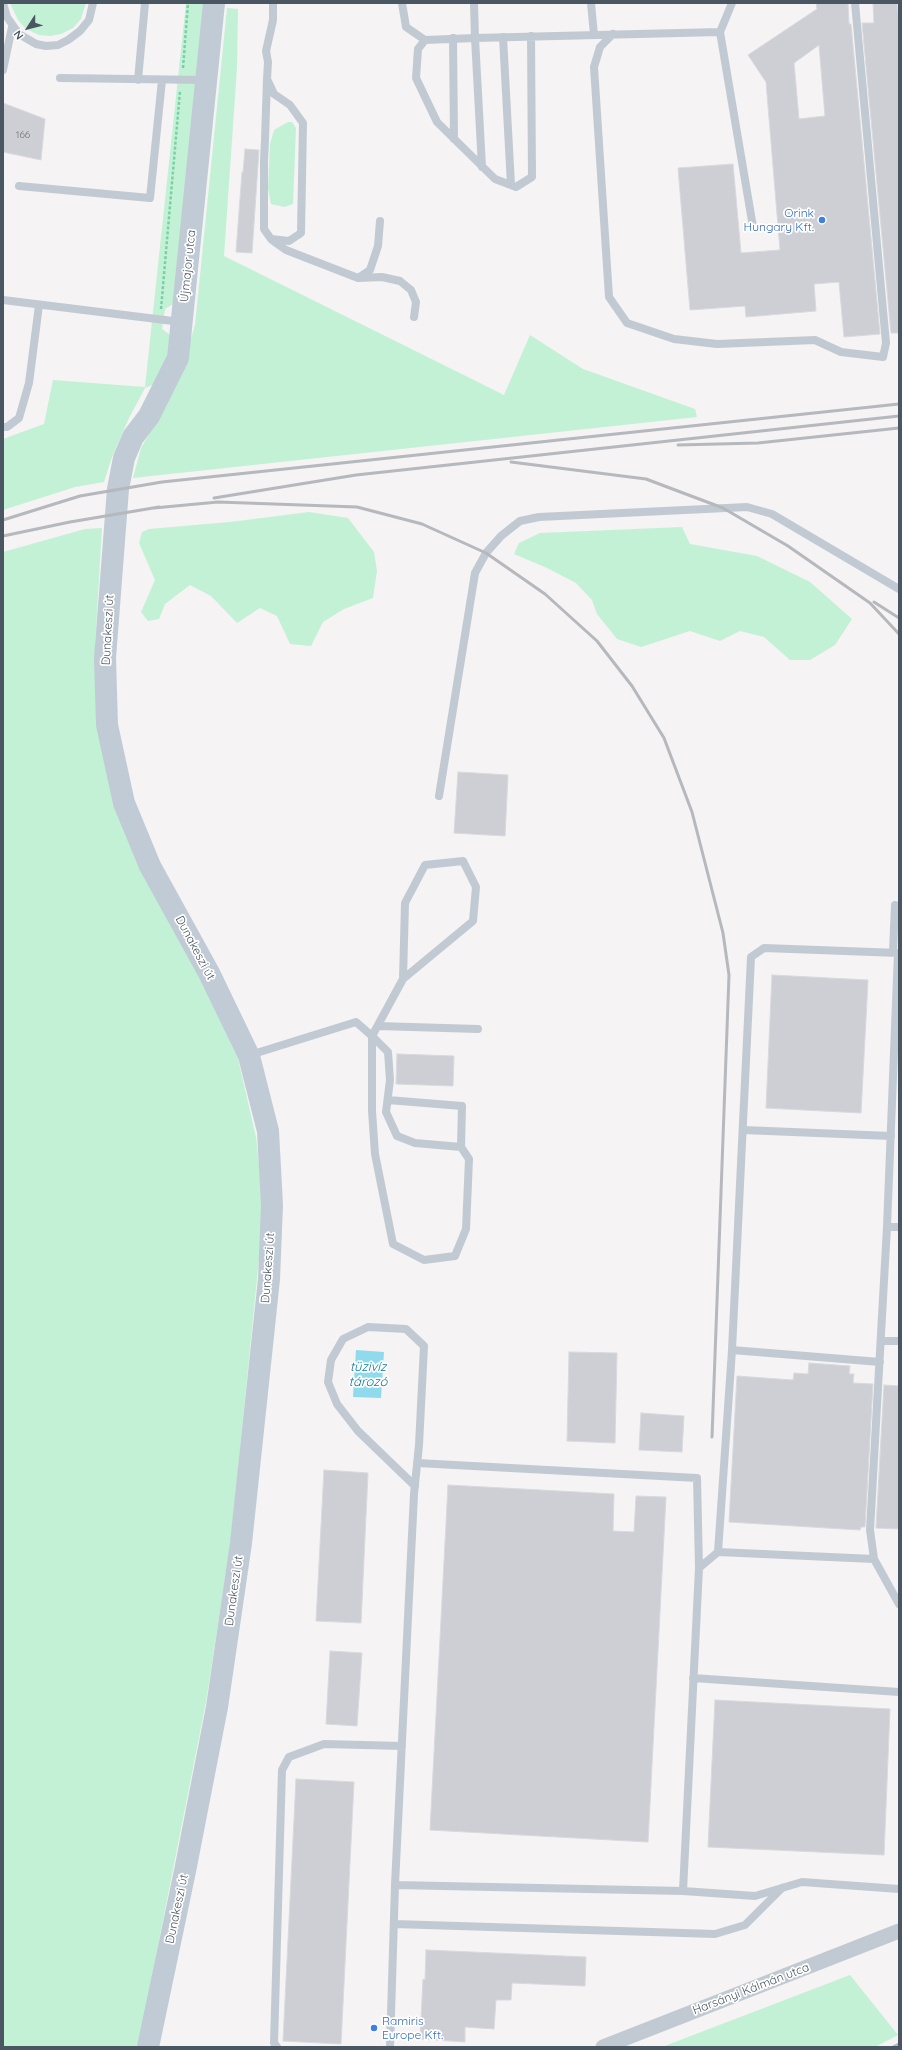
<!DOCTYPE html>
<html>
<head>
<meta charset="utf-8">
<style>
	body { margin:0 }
	#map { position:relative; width:902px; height:2050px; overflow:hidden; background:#f5f3f3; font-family:Quicksand,sans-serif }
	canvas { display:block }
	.frame { position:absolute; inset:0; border:4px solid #4a5661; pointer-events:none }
	.north { position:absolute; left:8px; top:8px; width:40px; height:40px; -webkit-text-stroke:3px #fff; paint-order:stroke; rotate:234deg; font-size:11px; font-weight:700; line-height:16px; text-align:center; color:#4a5661 }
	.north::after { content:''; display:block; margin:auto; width:14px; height:18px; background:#4a5661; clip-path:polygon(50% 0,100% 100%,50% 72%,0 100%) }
</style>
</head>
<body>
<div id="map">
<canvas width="902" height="2050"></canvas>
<div class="frame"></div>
<div class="north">N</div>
</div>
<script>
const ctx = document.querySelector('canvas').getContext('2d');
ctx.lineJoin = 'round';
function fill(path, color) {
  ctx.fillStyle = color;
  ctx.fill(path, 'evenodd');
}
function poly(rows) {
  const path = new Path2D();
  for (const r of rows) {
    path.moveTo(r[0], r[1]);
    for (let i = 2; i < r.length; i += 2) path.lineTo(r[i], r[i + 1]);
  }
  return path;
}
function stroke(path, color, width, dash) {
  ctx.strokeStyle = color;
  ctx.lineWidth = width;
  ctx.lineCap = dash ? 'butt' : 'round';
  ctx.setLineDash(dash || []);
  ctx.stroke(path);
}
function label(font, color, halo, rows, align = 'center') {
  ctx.font = font + ' Quicksand,sans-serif';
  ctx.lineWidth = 3.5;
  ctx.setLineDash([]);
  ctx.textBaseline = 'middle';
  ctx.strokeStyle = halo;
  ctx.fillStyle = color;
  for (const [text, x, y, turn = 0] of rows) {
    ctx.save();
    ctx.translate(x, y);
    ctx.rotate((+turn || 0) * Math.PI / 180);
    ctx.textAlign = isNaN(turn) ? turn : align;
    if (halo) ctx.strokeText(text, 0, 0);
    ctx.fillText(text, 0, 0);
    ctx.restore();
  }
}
const green = poly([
	[10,3,86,3,81,19,73,28,61,34,50,36,39,35,26,29,18,20],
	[186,3,210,3,178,301,165,309,162,329,169,334,174,344,157,383,145,388,129,418,112,457,104,482,75,487,3,510,3,439,44,424,53,380,145,387],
	[227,8,238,9,237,68,224,256,504,395,530,335,583,369,695,409,697,417,133,478,141,448,179,380,195,325],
	[288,122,292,122,296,128,293,204,284,207,271,204,268,189,270,144,274,130],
	[309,512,348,518,374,552,377,571,373,598,344,609,323,622,311,646,290,644,277,616,260,608,237,623,211,596,190,585,165,604,159,619,148,621,141,612,155,580,139,543,142,532,149,529,230,522],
	[682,527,690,544,757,556,810,582,852,619,835,645,810,660,790,660,764,637,740,631,720,641,690,631,641,647,617,639,597,614,592,600,576,583,547,568,514,554,519,543,540,533],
	[102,528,95,646,100,727,199,976,238,1059,256,1137,264,1209,231,1539,206,1702,138,2047,3,2047,3,552,85,529],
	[850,1975,898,2035,875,2047,662,2047]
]);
const water = poly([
	[356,1350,384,1352,381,1398,353,1397]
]);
const building = poly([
	[816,3,848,3,849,24,851,24,880,334,844,337,839,282,814,284,816,311,746,317,745,306,690,310,678,168,733,164,741,253,780,250,766,82,748,55,817,9,816,3],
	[819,45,825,116,799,119,794,63,819,45],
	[873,3,897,3,899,22,899,333,891,333,862,23,874,23,873,3],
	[3,103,45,119,41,160,3,152,3,103],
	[245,149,259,150,252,253,236,252,242,172,243,172,245,149],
	[458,772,508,775,505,836,454,833,458,772],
	[772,975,868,980,861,1113,766,1108,772,975],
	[397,1054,454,1056,453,1086,396,1084,397,1054],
	[569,1352,617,1353,615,1443,567,1441,569,1352],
	[809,1363,850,1366,849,1374,854,1374,853,1383,873,1384,865,1527,861,1527,860,1530,729,1522,737,1376,793,1380,794,1373,808,1374,809,1363],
	[884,1385,899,1386,899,1529,876,1528,884,1385],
	[641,1413,684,1416,682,1452,639,1450,641,1413],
	[324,1470,368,1473,361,1623,316,1621,324,1470],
	[448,1485,614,1494,613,1531,634,1532,636,1496,666,1497,648,1842,430,1830,448,1485],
	[330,1651,362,1653,357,1726,326,1724,330,1651],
	[715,1700,890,1709,884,1855,708,1847,715,1700],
	[296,1779,354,1782,341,2044,283,2041,296,1779],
	[426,1950,586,1957,585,1986,512,1983,511,2000,496,2000,494,2029,465,2027,465,2042,420,2039,423,1979,425,1980,426,1950]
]);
const path = poly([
	[183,68,188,3],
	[161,309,180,91]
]);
const lane = poly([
	[3,3,7,17,19,34,36,44,46,46,58,45,68,40,80,31,89,20,93,3],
	[402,3,406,27,425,40,475,38,482,167],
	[474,3,475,38,720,32,753,227],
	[591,3,594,35],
	[720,32,732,3],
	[613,34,600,47,594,67,609,297,627,323,674,339,717,344,815,340,841,352,883,357,886,343,855,3],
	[503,37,511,185],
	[453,38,454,139],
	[425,40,418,49,416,78,437,122,495,179,516,187,532,177,531,36],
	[3,70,12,27],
	[60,78,205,80],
	[267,79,274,94,290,105,303,123,301,233,289,241,271,239,264,229,264,161,265,140,267,79,268,62,266,51,273,20,273,3],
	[138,80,145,3],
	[19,186,150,198,162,80],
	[272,240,286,250,358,278,370,270,378,246,380,221],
	[359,278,382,277,400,281,411,290,416,302,414,317],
	[3,300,181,322],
	[3,427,7,427,19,418,29,383,39,305],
	[439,796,475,573,486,553,501,536,520,521,539,517,747,507,772,514,899,589],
	[893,952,895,905],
	[899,953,764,948,751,957,732,1350,718,1552,699,1568,683,1891,755,1896,802,1882,899,1889],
	[378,1026,478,1029],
	[250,1055,356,1022,372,1036,372,1111,375,1154,393,1244,424,1260,455,1256,466,1229,469,1159,461,1147,415,1143,397,1136,386,1112,390,1080,388,1052,372,1036,403,979,405,903,425,865,463,861,476,887,473,921,403,979],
	[388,1100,462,1106,461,1147],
	[743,1130,891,1136],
	[887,1227,899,1227],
	[881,1341,899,1341],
	[732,1350,880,1362],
	[417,1463,697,1478,699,1568],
	[718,1552,874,1559,899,1604],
	[874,1559,870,1530,887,1227,898,953],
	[693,1678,899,1692],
	[395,1885,683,1891],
	[394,1924,715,1934,745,1925,782,1888],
	[277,2047,274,2043,282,1770,289,1757,324,1744,402,1746],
	[390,2047,395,1885,414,1494,419,1445,424,1346,406,1329,368,1327,343,1339,331,1360,328,1382,337,1404,358,1431,415,1486]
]);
const street = poly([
	[603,2047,899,1931]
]);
const secondary = poly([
	[148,2047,185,1871,217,1707,241,1543,269,1279,272,1205,268,1131,249,1056,209,973,150,866,124,803,107,725,105,658,118,489,124,458,133,437,149,416,178,358,214,3]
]);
const rail = poly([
	[678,445,758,443,899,428],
	[511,462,646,479,723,508,788,546,870,603,899,634],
	[214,498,356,475,899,416],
	[154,508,218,502,357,507,422,524,486,553,545,594,597,641,632,686,664,738,692,812,723,933,729,975,712,1437],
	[3,520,80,496,162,482,899,404],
	[3,536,70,522,159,507],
	[874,602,899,618],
	[893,2047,899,2044]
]);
const markers = [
	[822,220,4,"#3f7fe0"],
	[374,2028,4,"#3f7fe0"]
];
const numberNames = [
	["166",23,135]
];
const shopNames = [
	["Orink",814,213],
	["Hungary Kft.",814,227],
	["Ramiris",382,2021,"left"],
	["Europe Kft.",382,2035,"left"]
];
const streetNames = [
	["Újmajor utca",188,266,-84],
	["Dunakeszi út",108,630,-87],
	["Dunakeszi út",195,948,62],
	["Dunakeszi út",268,1268,-86],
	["Dunakeszi út",234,1591,-82],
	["Dunakeszi út",177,1909,-78],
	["Harsányi Kálmán utca",751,1989,-21]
];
const waterNames = [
	["tüzivíz",368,1367],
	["tározó",368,1382]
];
fill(green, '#c3f1d5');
fill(water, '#90daee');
fill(building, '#cdcfd5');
stroke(building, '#d7d9de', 1);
stroke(path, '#7ad0a6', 2.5, [3, 2]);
stroke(lane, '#c1cad2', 8);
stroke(street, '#c1cad2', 15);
stroke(secondary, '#c1cbd6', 22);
stroke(rail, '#b5b8bd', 3);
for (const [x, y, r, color] of markers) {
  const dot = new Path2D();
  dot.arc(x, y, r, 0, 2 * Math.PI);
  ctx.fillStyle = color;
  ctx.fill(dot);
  stroke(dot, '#fff', 1.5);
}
label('10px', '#6b747e', null, numberNames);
label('12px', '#366cbe', '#fff', shopNames, 'right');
label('12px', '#4a5661', '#fff', streetNames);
label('italic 13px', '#0c7c9b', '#fff', waterNames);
</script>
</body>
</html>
